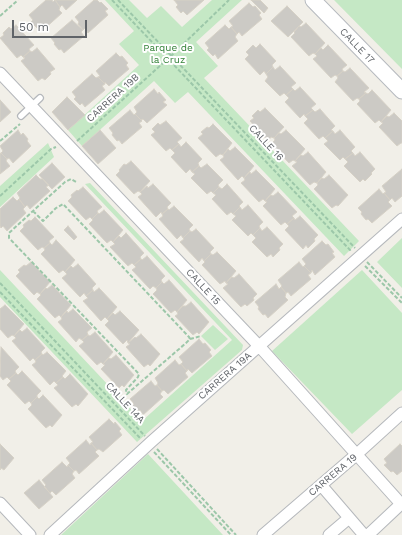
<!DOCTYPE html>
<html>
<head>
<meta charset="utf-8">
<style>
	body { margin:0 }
	#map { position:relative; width:402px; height:535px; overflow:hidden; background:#f1efe8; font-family:"Work Sans",sans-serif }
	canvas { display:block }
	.scale { position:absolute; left:12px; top:20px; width:75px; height:18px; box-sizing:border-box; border:2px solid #5f6368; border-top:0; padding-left:5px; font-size:12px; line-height:14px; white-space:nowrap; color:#5f6368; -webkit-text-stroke:3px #fff; paint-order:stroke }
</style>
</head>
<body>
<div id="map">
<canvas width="402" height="535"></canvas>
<div class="scale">50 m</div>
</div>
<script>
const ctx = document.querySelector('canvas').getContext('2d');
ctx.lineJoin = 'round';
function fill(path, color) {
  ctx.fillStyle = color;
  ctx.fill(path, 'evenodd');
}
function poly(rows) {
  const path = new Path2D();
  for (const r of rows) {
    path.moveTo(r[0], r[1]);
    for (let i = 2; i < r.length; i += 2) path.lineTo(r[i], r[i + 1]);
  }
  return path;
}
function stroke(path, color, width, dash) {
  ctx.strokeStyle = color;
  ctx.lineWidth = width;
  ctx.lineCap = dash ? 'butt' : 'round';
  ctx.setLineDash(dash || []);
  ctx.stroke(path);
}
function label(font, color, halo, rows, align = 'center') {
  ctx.font = font + ' "Work Sans",sans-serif';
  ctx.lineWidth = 4;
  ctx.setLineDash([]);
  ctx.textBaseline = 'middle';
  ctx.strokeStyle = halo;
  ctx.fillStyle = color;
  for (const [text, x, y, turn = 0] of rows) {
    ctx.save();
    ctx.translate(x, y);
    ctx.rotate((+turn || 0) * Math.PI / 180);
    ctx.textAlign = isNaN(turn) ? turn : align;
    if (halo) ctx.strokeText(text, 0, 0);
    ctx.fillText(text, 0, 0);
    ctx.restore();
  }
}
const green = poly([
	[105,0,129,0,147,18,161,6,182,27,212,0,242,0,196,42,218,66,204,78,359,241,344,256,188,92,175,103,154,81,82,146,68,130,139,65,119,44,134,31],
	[334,0,402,0,402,69],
	[48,143,54,157,0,207,0,186],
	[90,183,243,345,242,350,137,442,0,297,0,270,142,421,232,340,85,184],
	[402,238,402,288,377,262],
	[362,270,402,313,402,390,352,434,272,351],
	[213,325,228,339,215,350,201,336],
	[148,454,223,535,61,535]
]);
const building = poly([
	[46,0,52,0,53,2,55,0,60,7,59,10,62,13,42,31,39,27,37,28,31,22,33,20,29,15,46,0],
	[55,0,77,0,66,10,62,5,60,7,55,0],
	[94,0,97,0,100,3,101,2,108,9,105,11,108,15,88,33,85,28,83,30,78,24,79,22,75,17,94,0],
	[174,0,204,0,187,15,183,11,181,13,176,7,178,5,174,0],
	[251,0,260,0,268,8,264,13,251,0],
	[249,3,253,7,255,6,261,13,259,15,262,19,242,36,239,32,237,34,231,27,233,26,229,21,249,3],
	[287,6,303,22,288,37,271,21,287,6],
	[72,20,83,30,81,32,84,36,64,53,61,49,59,50,54,44,55,43,51,38,72,20],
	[306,23,325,43,315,54,313,53,309,56,291,37,295,33,294,32,299,26,301,27,306,23],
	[16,25,34,45,29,49,30,51,23,57,21,55,17,58,0,38,4,35,3,33,9,27,11,29,16,25],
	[225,25,229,29,231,27,237,34,235,37,238,41,218,59,215,54,213,56,207,50,209,48,205,43,225,25],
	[260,44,276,61,272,65,273,67,266,74,264,71,260,75,245,59,249,55,246,52,253,45,256,48,260,44],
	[328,45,347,65,342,69,343,71,337,76,335,75,331,78,313,59,317,56,315,54,321,48,323,50,328,45],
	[37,48,55,69,50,72,51,74,45,80,42,78,38,81,21,61,25,58,23,57,30,51,32,52,37,48],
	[116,53,120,57,122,56,128,63,126,65,129,69,109,86,105,82,105,84,98,77,100,76,96,71,116,53],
	[280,66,296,83,291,87,293,89,286,95,284,93,280,96,265,81,268,77,266,74,273,67,275,70,280,66],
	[350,68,369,88,364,92,366,93,359,99,357,98,353,101,335,82,338,78,337,76,343,71,345,72,350,68],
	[92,74,96,78,98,77,105,84,102,86,105,90,85,107,82,103,80,105,74,99,76,97,72,92,92,74],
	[300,87,316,104,311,108,313,110,305,116,304,114,300,118,285,102,289,98,286,95,293,89,295,91,300,87],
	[154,89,158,94,159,92,166,100,163,102,167,105,147,123,143,119,141,120,135,114,137,112,134,107,154,89],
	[372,90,391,110,381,122,379,120,375,123,357,104,360,101,359,99,366,93,368,94,372,90],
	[67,97,85,115,68,130,52,112,67,97],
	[0,100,11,112,0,122,0,100],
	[265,108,284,127,274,138,271,137,268,141,250,121,254,118,252,116,258,110,260,112,265,108],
	[320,109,335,126,331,130,333,131,325,138,323,136,319,139,304,123,308,119,305,116,313,110,315,112,320,109],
	[130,110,134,115,135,114,142,121,139,123,142,127,122,144,119,140,117,141,112,135,113,133,109,128,130,110],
	[394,113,402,121,402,143,401,143,397,146,379,127,383,123,381,122,387,116,389,117,394,113],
	[166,121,182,138,177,142,179,144,172,150,170,148,166,151,151,135,155,132,152,129,158,123,160,125,166,121],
	[213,124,232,143,223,155,220,154,216,157,198,138,203,134,201,132,207,127,209,128,213,124],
	[18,130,21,135,23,133,28,139,27,141,31,146,13,163,9,158,7,159,1,153,3,151,0,146,18,130],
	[100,130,116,148,98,164,82,146,100,130],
	[286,130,305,149,295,161,293,160,289,163,271,144,275,140,274,138,279,133,281,134,286,130],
	[340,130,355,147,351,151,353,153,345,159,343,157,340,160,324,144,328,141,325,138,333,131,335,134,340,130],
	[186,142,202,159,198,163,199,166,192,172,190,169,186,173,171,157,175,153,172,150,179,144,181,147,186,142],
	[235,147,254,166,244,178,242,176,238,180,220,160,224,157,223,155,228,149,230,151,235,147],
	[308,152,326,172,317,183,314,182,310,185,292,166,297,162,295,161,301,155,303,156,308,152],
	[360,152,375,169,371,173,372,174,365,181,363,179,360,182,344,166,348,162,345,159,353,153,355,156,360,152],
	[1,153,7,159,6,161,10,166,0,174,0,154,1,153],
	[131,161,150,181,140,192,138,191,134,194,116,175,120,171,119,170,124,164,126,165,131,161],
	[52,163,65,177,52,189,39,175,52,163],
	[207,164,223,180,218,185,219,187,213,193,211,191,207,194,191,178,195,174,192,172,199,166,201,168,207,164],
	[402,169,402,196,395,202,392,198,390,200,384,193,386,192,382,186,402,169],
	[256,170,275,189,265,201,263,199,259,202,241,183,245,180,244,178,250,172,251,174,256,170],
	[36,175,40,179,43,179,49,185,46,187,50,191,30,209,27,205,25,207,19,199,20,198,17,193,36,175],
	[329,175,348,195,338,206,336,205,332,208,314,189,318,185,317,183,322,178,324,179,329,175],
	[153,184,171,203,167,207,168,209,162,214,161,212,156,217,138,197,142,194,140,192,147,186,148,188,153,184],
	[227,184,243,202,239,206,240,207,233,214,231,212,227,215,212,199,216,195,213,193,219,187,222,189,227,184],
	[83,187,102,207,97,211,98,213,92,219,90,217,86,220,68,201,72,197,71,195,77,190,78,191,83,187],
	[379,189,383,194,384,193,390,200,388,202,392,206,372,223,368,219,366,220,361,214,362,212,358,208,379,189],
	[278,192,297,212,292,216,294,218,287,224,285,222,281,225,263,206,267,202,265,201,271,195,273,196,278,192],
	[13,197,17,201,19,199,25,207,23,209,26,213,7,231,3,226,1,228,0,226,0,209,13,197],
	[248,205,263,222,259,226,260,228,253,235,251,233,248,236,232,220,236,216,233,214,240,207,242,210,248,205],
	[174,206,193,225,189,229,190,231,183,238,181,235,177,239,159,219,163,216,162,214,168,209,169,210,174,206],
	[104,210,123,230,113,242,111,240,107,243,89,224,93,220,92,219,98,213,99,214,104,210],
	[300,216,318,235,314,239,315,241,308,248,306,245,303,249,285,230,289,226,287,224,294,218,295,220,300,216],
	[35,217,54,237,49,241,50,243,44,248,42,247,38,250,20,231,24,227,23,225,29,220,31,221,35,217],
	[68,226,77,237,74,240,64,230,68,226],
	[267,227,283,244,279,248,280,250,273,257,271,254,267,257,252,242,256,238,253,235,260,228,262,231,267,227],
	[196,229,214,248,210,252,211,254,204,261,202,258,199,262,180,242,184,239,183,238,190,231,192,232,196,229],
	[126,233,144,253,140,257,141,259,134,265,132,263,128,266,110,247,115,244,113,242,119,236,121,238,126,233],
	[56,240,75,260,65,272,63,270,59,273,41,254,45,250,44,248,50,243,52,245,56,240],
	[322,241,326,245,328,244,334,252,332,253,335,257,315,275,312,270,311,273,304,266,306,264,302,259,322,241],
	[217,252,236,271,226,283,225,281,220,284,202,265,205,262,204,261,211,254,213,255,217,252],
	[147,256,165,276,161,280,162,282,156,288,153,286,150,289,132,270,136,267,134,265,141,259,142,260,147,256],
	[31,262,50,282,40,294,37,292,34,295,16,276,20,272,18,270,24,265,26,266,31,262],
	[299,262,303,267,304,266,311,273,308,275,311,279,291,296,288,292,286,293,281,287,282,286,278,280,299,262],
	[78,264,96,284,92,288,93,290,86,296,84,293,80,297,62,278,67,274,65,272,71,266,73,268,78,264],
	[239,274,257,294,253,298,254,300,247,306,245,304,241,307,223,288,228,284,226,283,232,277,234,278,239,274],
	[169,280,187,300,177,312,175,310,171,313,153,294,157,290,156,288,162,282,164,284,169,280],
	[276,284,279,289,281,287,286,293,285,297,288,300,268,318,265,314,263,315,258,309,259,307,255,302,276,284],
	[52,285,71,305,61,317,59,315,55,318,37,299,41,295,40,294,46,288,47,289,52,285],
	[99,288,117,307,107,319,105,317,101,321,83,301,88,298,86,296,93,290,94,292,99,288],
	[191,302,209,322,199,334,197,332,193,335,175,316,178,314,177,312,183,306,186,306,191,302],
	[5,305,24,324,14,336,12,335,8,338,0,329,0,309,5,305],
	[73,309,92,328,87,332,88,335,82,340,79,338,76,342,58,322,62,319,61,317,67,311,68,313,73,309],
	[120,311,139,330,128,343,127,340,123,344,105,325,109,321,107,319,113,313,115,315,120,311],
	[27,328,45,348,41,352,42,354,35,360,33,358,30,361,12,341,16,338,14,336,20,330,22,332,27,328],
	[95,332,113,352,103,364,101,362,97,365,79,346,84,342,82,340,88,335,90,336,95,332],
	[141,334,160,354,150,366,148,364,144,367,126,347,130,344,128,343,135,337,136,338,141,334],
	[199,339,203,344,205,343,211,350,209,352,212,356,192,373,188,369,187,371,181,364,183,362,179,357,199,339],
	[1,347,19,367,15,371,16,373,9,379,7,377,3,380,0,376,1,347],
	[47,352,66,371,62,376,63,377,56,383,54,381,50,385,32,365,36,362,35,360,42,354,43,355,47,352],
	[116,355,134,375,124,387,122,385,119,388,101,369,105,365,103,364,109,358,111,359,116,355],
	[175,360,179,365,181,364,187,371,185,373,188,377,168,394,164,390,162,391,157,385,158,383,155,378,175,360],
	[22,371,41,391,37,395,37,397,31,403,29,401,25,404,7,385,11,381,9,379,16,373,18,375,22,371],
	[70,374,88,394,78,406,76,404,72,407,54,388,58,385,56,383,63,377,65,379,70,374],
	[151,381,155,386,157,385,162,391,160,394,163,397,143,415,140,410,138,412,132,405,134,404,130,399,151,381],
	[43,395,62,415,52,427,50,425,46,428,28,409,32,405,31,403,37,397,39,399,43,395],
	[109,419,114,424,115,422,121,429,119,431,122,435,103,452,99,449,97,450,91,443,93,442,89,437,109,419],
	[86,440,90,445,91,443,97,450,95,452,99,456,79,474,76,470,74,471,68,465,70,463,66,458,86,440],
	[0,444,14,458,4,470,1,468,0,470,0,444],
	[400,444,402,446,402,471,397,475,393,471,391,472,384,465,387,463,384,459,400,444],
	[62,462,67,467,68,465,74,471,72,474,75,478,56,495,52,491,50,493,44,487,46,485,42,480,62,462],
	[39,480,53,497,39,509,24,493,39,480]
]);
const path = poly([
	[112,0,351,251],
	[118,0,355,248],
	[0,16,18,0],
	[0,141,20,124],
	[77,141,172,55,229,0],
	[0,196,51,149,56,147],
	[33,211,43,221,56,208,63,204,189,337,190,339,186,343,127,394,126,390,138,377,139,374,9,238,9,233,33,211,65,182,71,179,76,182],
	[367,262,402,298],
	[365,266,402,303],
	[0,283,145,436],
	[0,292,141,439],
	[190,339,201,336],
	[157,449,236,535],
	[154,452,231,535]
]);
const lane = poly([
	[21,116,40,98]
]);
const street = poly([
	[0,73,259,346,402,505],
	[321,485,364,535],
	[0,503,30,535],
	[50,535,151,442,402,219],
	[263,535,357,454,402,413],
	[329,535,349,518],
	[368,535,401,504]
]);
const secondary = poly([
	[313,0,402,91]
]);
const streetNames = [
	["CALLE 17",357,46,46],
	["CARRERA 19B",113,98,-42],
	["CALLE 16",266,143,47],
	["CALLE 15",203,287,47],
	["CARRERA 19A",225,376,-41],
	["CALLE 14A",125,403,47],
	["CARRERA 19",333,475,-40]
];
const parkNames = [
	["Parque de",168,48],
	["la Cruz",168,60]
];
fill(green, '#c5e8c5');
fill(building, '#cccac5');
stroke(building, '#d6d1c6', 1);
stroke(lane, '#b5b8bc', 8);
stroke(street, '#b5b8bc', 13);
stroke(secondary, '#b6babf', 17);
stroke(path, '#9cc7a9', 2, [4, 2]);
stroke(lane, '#fff', 5.5);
stroke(street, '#fff', 11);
stroke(secondary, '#fff', 15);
label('10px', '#5f6368', '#fff', streetNames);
label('10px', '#348238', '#fff', parkNames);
</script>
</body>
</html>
